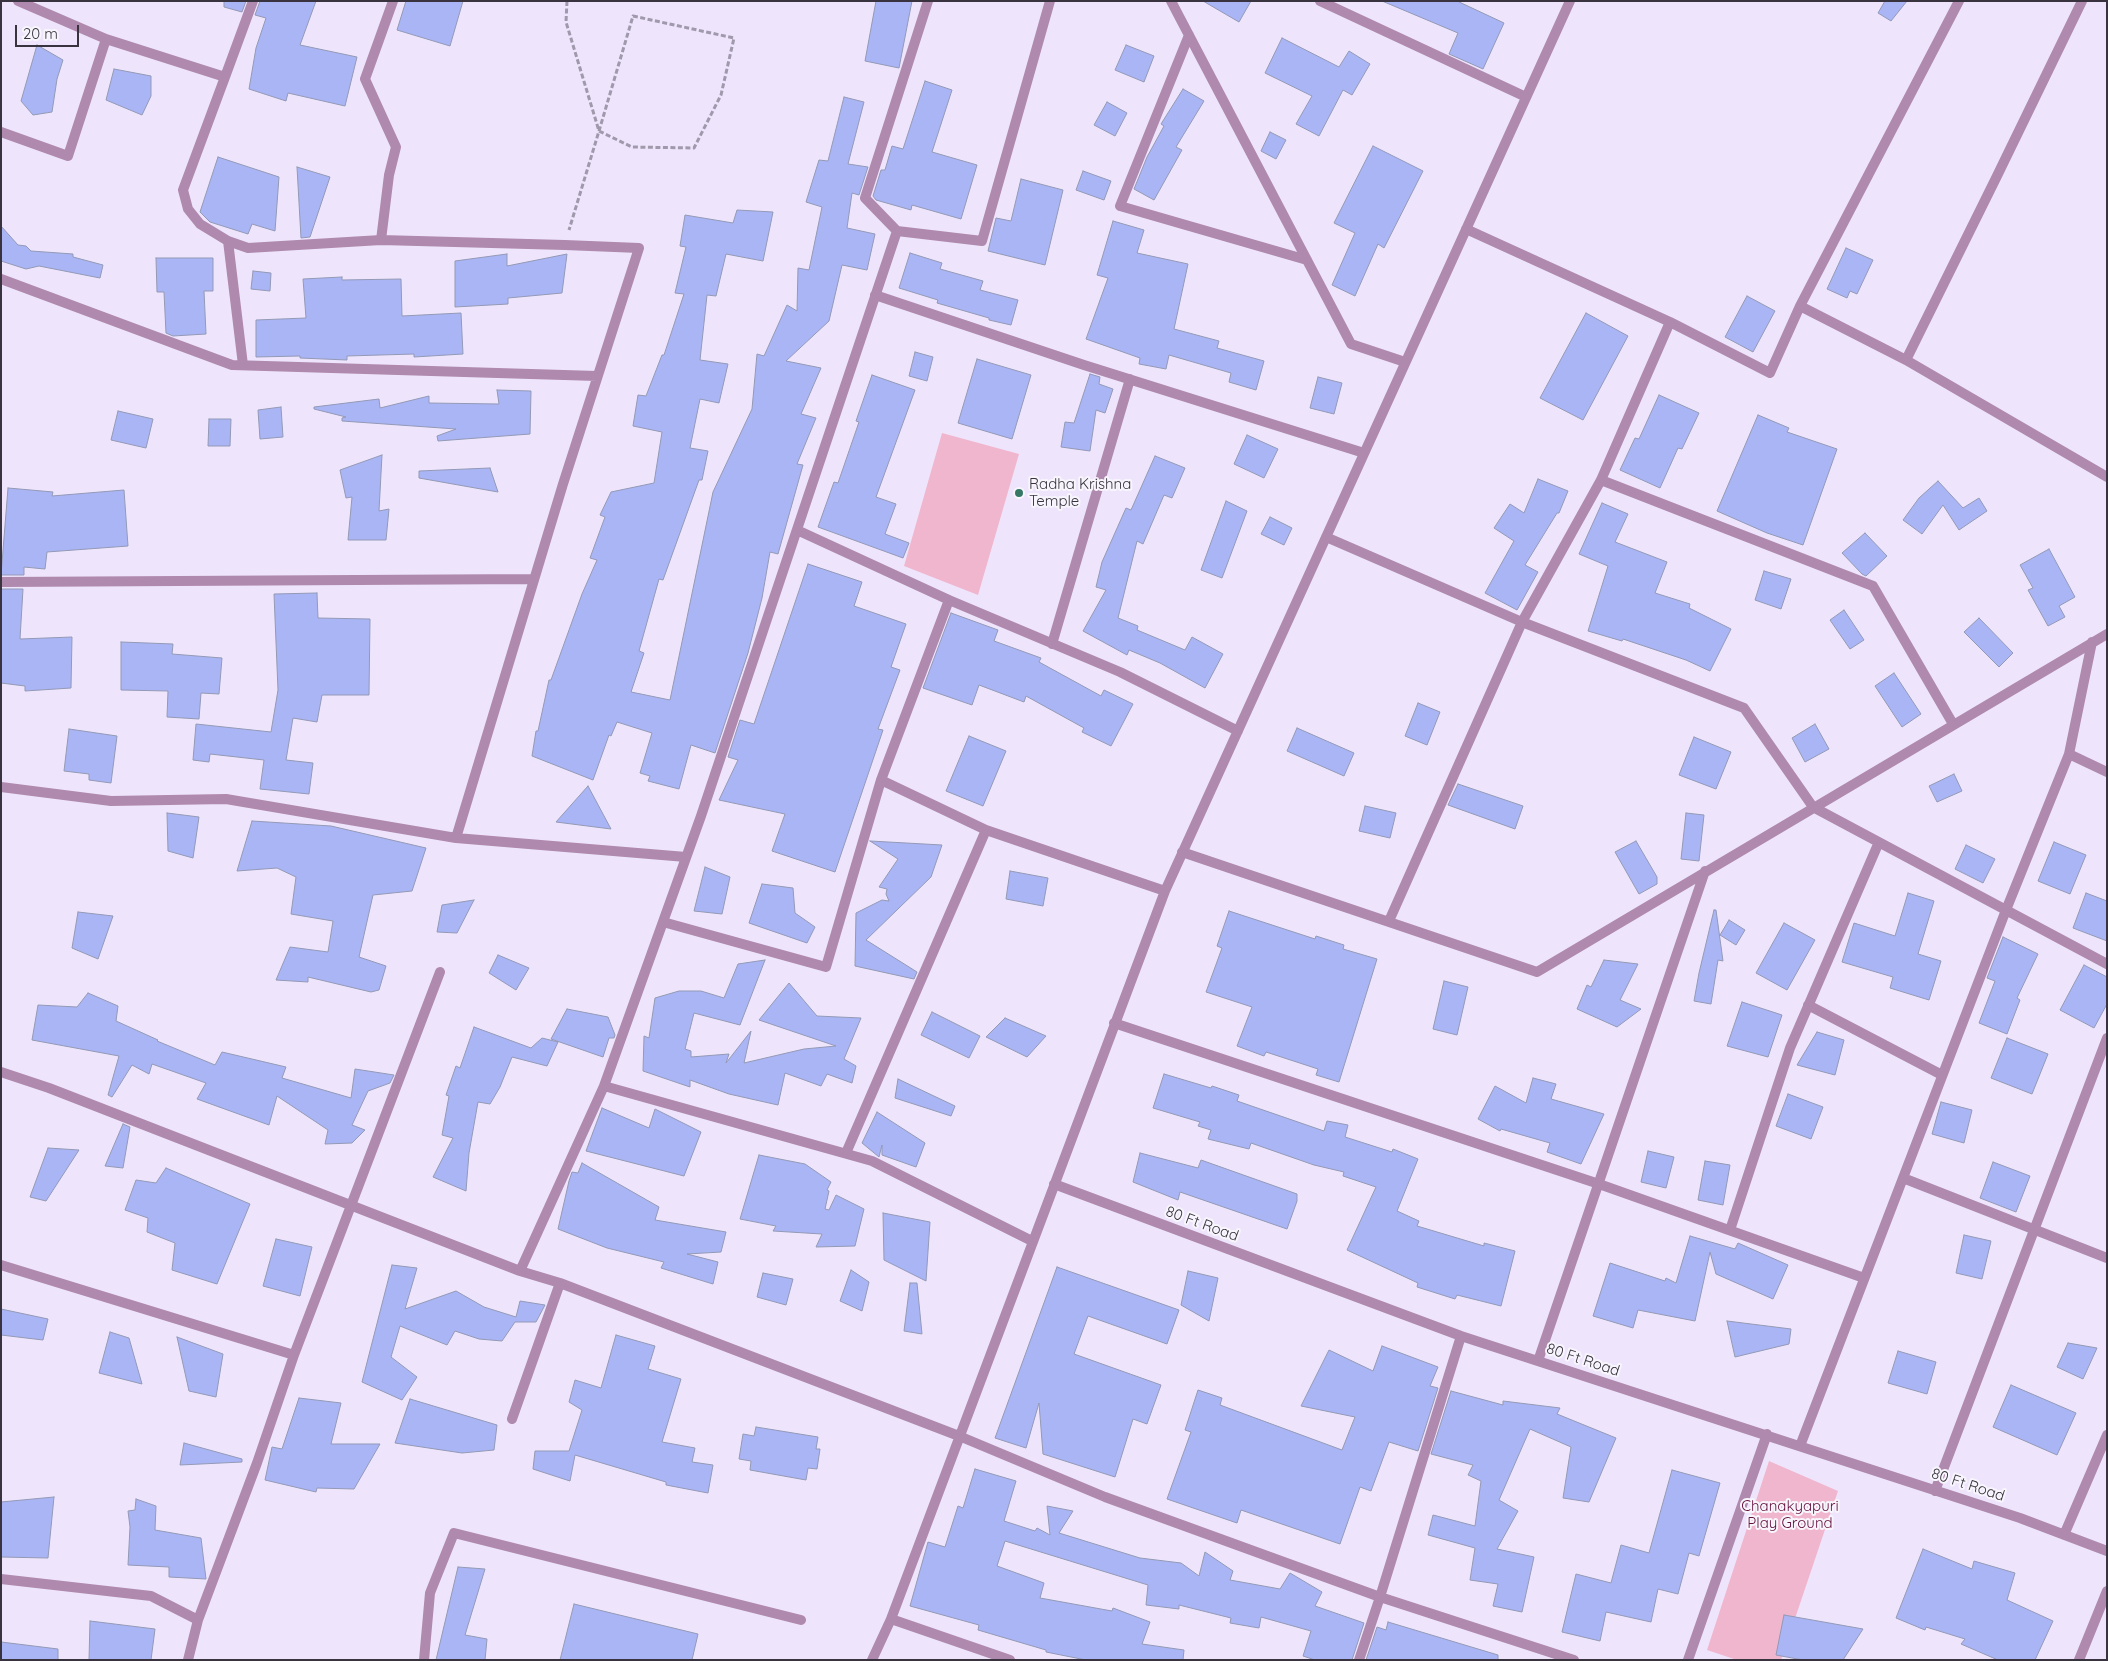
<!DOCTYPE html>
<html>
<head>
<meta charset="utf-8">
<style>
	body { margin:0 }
	#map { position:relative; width:2108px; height:1661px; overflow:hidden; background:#eee5fd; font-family:Quicksand,sans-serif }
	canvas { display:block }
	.frame { position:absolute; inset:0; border:2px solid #38333f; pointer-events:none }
	.scale { position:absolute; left:15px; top:25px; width:64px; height:22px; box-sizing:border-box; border:2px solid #38333f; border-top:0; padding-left:6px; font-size:15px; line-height:18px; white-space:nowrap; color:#38333f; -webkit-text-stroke:4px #f8f6fc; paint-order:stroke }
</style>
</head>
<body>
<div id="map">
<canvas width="2108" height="1661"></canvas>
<div class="frame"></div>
<div class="scale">20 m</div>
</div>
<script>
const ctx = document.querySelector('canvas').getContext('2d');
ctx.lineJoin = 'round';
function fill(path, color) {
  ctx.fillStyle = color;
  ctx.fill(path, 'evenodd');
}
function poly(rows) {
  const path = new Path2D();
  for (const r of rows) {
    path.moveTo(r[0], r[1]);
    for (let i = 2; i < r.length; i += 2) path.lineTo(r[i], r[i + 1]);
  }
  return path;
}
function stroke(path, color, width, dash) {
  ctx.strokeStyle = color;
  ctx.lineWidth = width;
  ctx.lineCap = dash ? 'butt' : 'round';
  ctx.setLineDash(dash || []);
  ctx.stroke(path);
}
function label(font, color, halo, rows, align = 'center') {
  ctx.font = font + ' Quicksand,sans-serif';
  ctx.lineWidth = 4;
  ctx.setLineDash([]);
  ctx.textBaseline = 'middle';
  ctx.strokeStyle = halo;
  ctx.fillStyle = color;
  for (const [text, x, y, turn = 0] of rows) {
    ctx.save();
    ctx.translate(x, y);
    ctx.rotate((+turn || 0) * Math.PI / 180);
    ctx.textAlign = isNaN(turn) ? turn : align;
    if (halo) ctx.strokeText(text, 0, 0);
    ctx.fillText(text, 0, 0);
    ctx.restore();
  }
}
const green = poly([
	[942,433,1019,454,978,595,904,566],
	[1769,1461,1838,1491,1781,1660,1737,1660,1707,1650]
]);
const building = poly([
	[224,1,246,1,242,12,224,7,224,1],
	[260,1,316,1,300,45,357,57,345,106,288,93,286,101,249,89,256,48,266,18,255,15,260,1],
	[406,1,463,1,450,46,397,30,406,1],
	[876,1,912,1,899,68,865,61,876,1],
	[1203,1,1251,1,1239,22,1203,1],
	[1382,1,1457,1,1504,23,1483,69,1449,54,1458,33,1382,1],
	[1885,1,1907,1,1891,21,1878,13,1885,1],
	[1282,38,1339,67,1349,51,1370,64,1352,95,1343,90,1319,136,1296,124,1312,96,1265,73,1282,38],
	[37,45,63,60,57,79,52,112,33,115,21,101,37,45],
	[1126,45,1154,56,1144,82,1115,70,1126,45],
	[114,69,151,76,151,96,142,115,106,100,114,69],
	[925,81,952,90,932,152,977,165,961,219,912,205,911,210,876,200,873,196,881,170,885,170,892,146,903,149,925,81],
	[1183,89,1204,101,1176,147,1182,150,1154,200,1134,189,1147,157,1164,126,1161,124,1183,89],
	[844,97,864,102,848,164,868,167,859,195,852,193,847,228,875,234,867,270,842,265,829,321,786,361,821,368,801,414,816,418,797,464,803,465,778,554,770,552,762,598,748,653,715,753,691,745,679,789,648,781,650,776,640,773,652,733,617,722,611,736,609,735,593,780,532,756,536,731,538,731,549,680,551,680,582,594,597,560,590,558,605,517,600,515,611,492,654,483,662,432,633,426,638,395,646,396,662,355,664,355,684,294,675,293,686,247,680,246,685,215,733,223,737,210,773,212,763,261,726,254,716,296,707,295,700,360,728,364,719,403,700,399,690,448,708,451,702,480,699,480,663,580,659,579,639,651,644,653,631,692,670,700,713,492,752,409,757,354,764,356,787,305,797,311,798,268,809,270,822,207,806,202,819,160,828,161,844,97],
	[1107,102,1127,113,1115,136,1094,125,1107,102],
	[1270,132,1286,140,1276,159,1261,151,1270,132],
	[1373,146,1423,171,1384,248,1378,244,1355,296,1332,285,1355,233,1334,223,1373,146],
	[218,157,279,177,275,231,252,224,248,234,210,222,200,212,218,157],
	[297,167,330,177,310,237,301,238,297,167],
	[1083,171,1111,181,1104,200,1076,190,1083,171],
	[1021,179,1063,190,1045,265,988,251,996,218,1011,221,1021,179],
	[1113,221,1144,230,1137,253,1188,264,1174,329,1219,341,1217,348,1264,361,1256,390,1229,382,1231,373,1169,355,1166,369,1139,364,1140,358,1086,339,1108,278,1097,275,1113,221],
	[1,226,18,245,26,246,31,251,73,254,73,257,103,265,100,278,39,266,26,269,1,261,1,226],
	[1846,248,1873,260,1857,294,1850,291,1847,298,1827,289,1846,248],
	[910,253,942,263,940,269,983,281,980,290,1018,300,1011,325,989,320,989,318,937,303,938,300,899,288,910,253],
	[507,254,507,266,567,254,562,293,508,298,508,304,455,307,455,261,507,254],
	[156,258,213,258,213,291,204,291,206,334,173,336,166,333,164,292,157,292,156,258],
	[253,271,271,273,270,291,251,289,253,271],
	[342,277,342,280,401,279,402,316,461,313,463,354,414,357,414,354,347,356,347,360,300,358,300,356,256,357,256,320,306,318,303,279,342,277],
	[1747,296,1775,311,1753,352,1725,337,1747,296],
	[1586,313,1628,336,1583,420,1540,398,1586,313],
	[915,352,933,357,927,381,909,376,915,352],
	[977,359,1031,375,1012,439,958,423,977,359],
	[1090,374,1100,377,1099,384,1113,389,1105,413,1096,410,1090,451,1061,447,1065,422,1074,423,1090,374],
	[872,375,915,390,876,497,896,504,885,534,909,543,903,558,818,527,834,482,838,483,859,422,856,421,872,375],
	[1318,377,1342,383,1334,414,1310,408,1318,377],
	[497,390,531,391,530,434,438,441,437,436,456,429,342,421,342,418,346,417,314,409,314,407,379,399,380,408,429,396,429,403,499,404,497,390],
	[1659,395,1699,413,1682,449,1678,448,1660,488,1620,470,1635,438,1639,439,1659,395],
	[281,407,283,437,260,439,258,410,281,407],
	[118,411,153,419,146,448,111,440,118,411],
	[1758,415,1789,428,1787,432,1837,449,1803,545,1767,533,1717,511,1758,415],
	[209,419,231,419,230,446,208,446,209,419],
	[1247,435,1278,449,1264,478,1234,464,1247,435],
	[382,455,379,511,389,509,386,540,348,540,352,497,346,498,340,470,382,455],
	[1155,456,1185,468,1172,498,1164,495,1143,544,1137,541,1118,618,1138,626,1137,630,1185,650,1192,637,1223,654,1205,688,1160,663,1129,650,1127,655,1083,631,1106,590,1096,587,1102,562,1126,508,1131,510,1155,456],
	[490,468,498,492,419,478,419,471,490,468],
	[1538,479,1568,491,1559,513,1557,513,1525,565,1538,572,1517,610,1485,593,1514,541,1494,528,1510,504,1524,513,1538,479],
	[1938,481,1963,508,1979,498,1987,511,1959,530,1943,505,1922,534,1903,520,1919,498,1938,481],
	[8,488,53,492,52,496,124,490,128,546,47,552,45,569,24,567,24,575,1,575,8,488],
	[1226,501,1247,511,1222,578,1201,570,1226,501],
	[1602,503,1628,514,1615,542,1667,562,1655,593,1690,604,1689,608,1731,629,1710,671,1686,660,1623,639,1622,641,1588,631,1608,566,1579,554,1602,503],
	[1270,517,1292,528,1284,545,1261,534,1270,517],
	[1865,533,1887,556,1866,576,1862,574,1842,553,1865,533],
	[2049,549,2075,597,2059,606,2065,617,2048,626,2028,590,2033,588,2020,565,2049,549],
	[808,564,862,582,854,606,906,624,891,667,900,670,878,729,883,730,835,872,772,851,785,814,719,800,738,760,728,757,740,720,754,724,808,564],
	[1764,571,1791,579,1781,609,1755,600,1764,571],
	[1,589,23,589,20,639,72,637,71,688,25,691,25,686,1,683,1,589],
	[317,593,318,618,370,619,369,695,322,695,317,722,293,718,286,760,313,763,309,794,260,789,264,760,210,754,209,762,193,760,196,724,271,732,278,690,274,594,317,593],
	[1844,610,1864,640,1850,649,1830,620,1844,610],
	[951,613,998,630,994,641,1041,658,1039,662,1101,696,1104,690,1133,704,1111,746,1082,732,1084,728,1026,696,1024,702,979,685,972,705,923,688,951,613],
	[1979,618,2013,653,1999,667,1964,632,1979,618],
	[121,642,173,644,172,654,222,658,219,694,201,693,199,719,167,717,168,691,121,690,121,642],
	[1894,673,1921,714,1902,727,1875,686,1894,673],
	[1418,703,1440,712,1427,745,1405,736,1418,703],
	[1815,724,1829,749,1805,762,1792,738,1815,724],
	[1297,728,1354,753,1344,776,1287,751,1297,728],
	[69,729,117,736,111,783,89,780,89,774,64,771,69,729],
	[969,736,1006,751,983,806,946,791,969,736],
	[1694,737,1731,752,1716,789,1679,775,1694,737],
	[1954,774,1962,791,1937,802,1929,786,1954,774],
	[1458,784,1523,806,1515,829,1448,805,1458,784],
	[588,786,611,829,556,822,588,786],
	[1365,806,1396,813,1390,838,1359,831,1365,806],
	[167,813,199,817,193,858,168,851,167,813],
	[1686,813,1704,815,1699,861,1681,859,1686,813],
	[252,821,331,826,426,848,412,891,373,895,359,957,386,966,379,990,371,992,308,977,308,982,276,980,290,947,328,952,333,921,291,914,296,877,277,868,237,871,252,821],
	[870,841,942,845,931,877,866,940,917,972,914,979,855,966,856,913,882,900,889,901,886,894,887,889,879,887,898,859,870,841],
	[1636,841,1657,877,1657,884,1639,894,1615,852,1636,841],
	[2054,842,2086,855,2070,894,2038,881,2054,842],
	[1966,845,1995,859,1983,883,1955,869,1966,845],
	[705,867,730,877,722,914,694,911,705,867],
	[1010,871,1048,878,1043,906,1006,899,1010,871],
	[762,884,793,888,795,913,815,927,807,943,749,923,762,884],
	[1908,893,1934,901,1918,954,1941,961,1929,1000,1890,988,1893,977,1842,962,1854,923,1895,936,1908,893],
	[2086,893,2107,901,2107,941,2073,928,2086,893],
	[474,900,457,933,437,932,442,905,474,900],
	[1714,910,1716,910,1723,961,1718,960,1711,1004,1694,1001,1699,973,1714,910],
	[1229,911,1315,939,1316,936,1344,945,1343,949,1377,959,1339,1082,1316,1075,1318,1069,1266,1052,1264,1056,1237,1046,1252,1007,1206,992,1222,948,1217,946,1229,911],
	[78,912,113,916,98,959,72,948,78,912],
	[1729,920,1745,930,1736,945,1720,935,1729,920],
	[1784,923,1815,940,1787,990,1756,973,1784,923],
	[2003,937,2038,954,2017,998,2020,1000,2007,1034,1979,1023,1995,981,1987,978,2003,937],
	[498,955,529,968,516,990,489,973,498,955],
	[765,960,740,1025,694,1013,685,1049,691,1051,691,1057,729,1054,726,1063,751,1031,744,1063,804,1049,836,1046,759,1020,789,983,817,1016,861,1018,844,1059,856,1066,852,1083,827,1074,821,1086,785,1073,778,1105,729,1094,690,1080,690,1087,643,1071,644,1036,649,1038,655,998,679,991,701,991,724,998,738,964,765,960],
	[1604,960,1638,964,1620,1000,1641,1009,1617,1027,1577,1009,1587,985,1591,987,1604,960],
	[2084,965,2107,977,2107,1004,2094,1028,2060,1010,2084,965],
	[1444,981,1468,987,1457,1035,1433,1029,1444,981],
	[88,993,118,1006,116,1021,158,1040,157,1041,215,1065,222,1052,286,1067,282,1078,351,1098,355,1069,394,1075,390,1083,368,1091,352,1125,365,1130,352,1143,325,1144,328,1130,277,1096,269,1125,197,1099,206,1083,152,1064,149,1074,132,1065,112,1097,108,1095,119,1056,32,1040,38,1005,77,1007,88,993],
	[1742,1002,1782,1015,1768,1057,1727,1046,1742,1002],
	[567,1009,608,1017,615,1035,614,1038,609,1038,603,1057,551,1039,567,1009],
	[932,1012,980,1036,969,1058,921,1035,932,1012],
	[1005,1018,1046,1036,1027,1057,986,1037,1005,1018],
	[474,1027,531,1048,542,1038,558,1042,547,1066,512,1057,500,1087,490,1104,478,1102,469,1153,466,1191,433,1177,453,1138,442,1135,449,1096,446,1095,456,1066,460,1068,474,1027],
	[1817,1032,1844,1040,1835,1075,1797,1065,1817,1032],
	[2007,1038,2048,1054,2032,1094,1991,1078,2007,1038],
	[1164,1074,1211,1088,1212,1086,1239,1095,1237,1101,1324,1131,1327,1121,1348,1125,1345,1137,1392,1152,1393,1149,1418,1159,1397,1211,1419,1221,1417,1226,1484,1246,1484,1243,1515,1251,1501,1306,1457,1295,1455,1299,1417,1287,1418,1283,1347,1250,1376,1187,1343,1176,1344,1172,1314,1165,1251,1143,1249,1149,1208,1139,1211,1130,1198,1126,1200,1122,1153,1108,1164,1074],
	[1533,1078,1556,1084,1551,1099,1604,1114,1581,1164,1547,1152,1550,1143,1501,1129,1500,1131,1478,1119,1495,1086,1526,1103,1533,1078],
	[898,1079,955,1106,951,1116,895,1098,898,1079],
	[1788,1094,1823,1107,1811,1139,1776,1126,1788,1094],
	[1941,1102,1972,1110,1964,1143,1932,1134,1941,1102],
	[602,1108,649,1128,655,1109,701,1132,684,1176,586,1151,602,1108],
	[877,1112,925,1143,916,1167,882,1155,882,1145,879,1157,862,1143,877,1112],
	[123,1124,130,1127,123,1168,105,1166,123,1124],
	[48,1148,79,1150,46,1201,30,1197,48,1148],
	[1648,1151,1674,1157,1666,1188,1641,1182,1648,1151],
	[1140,1153,1198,1168,1201,1160,1297,1194,1297,1201,1287,1229,1180,1192,1178,1200,1133,1182,1140,1153],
	[759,1155,805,1164,831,1182,827,1190,829,1191,825,1209,829,1210,836,1195,864,1209,855,1246,816,1247,822,1234,773,1231,776,1226,740,1219,759,1155],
	[1705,1161,1730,1165,1723,1205,1698,1200,1705,1161],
	[1993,1162,2030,1176,2016,1212,1980,1198,1993,1162],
	[582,1163,659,1207,655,1220,726,1232,721,1252,687,1254,718,1262,713,1284,661,1268,664,1262,607,1248,558,1229,569,1181,572,1172,578,1173,582,1163],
	[166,1168,250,1204,217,1284,172,1270,175,1243,147,1232,148,1218,125,1210,136,1180,156,1183,166,1168],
	[883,1213,930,1222,926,1281,884,1260,883,1213],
	[1964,1235,1991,1241,1982,1279,1956,1273,1964,1235],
	[1690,1236,1735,1249,1738,1243,1788,1265,1773,1299,1716,1274,1710,1252,1695,1321,1638,1310,1633,1328,1593,1316,1610,1263,1665,1281,1666,1278,1676,1283,1690,1236],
	[276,1239,312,1247,300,1296,263,1286,276,1239],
	[392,1265,417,1268,405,1309,456,1291,484,1307,516,1317,520,1301,545,1305,536,1322,515,1322,502,1341,479,1339,455,1331,447,1345,400,1326,391,1357,417,1377,402,1400,362,1382,392,1265],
	[1057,1267,1179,1310,1167,1344,1088,1316,1074,1354,1161,1385,1147,1424,1133,1419,1115,1477,1043,1454,1039,1403,1026,1448,995,1438,1057,1267],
	[851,1270,869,1282,862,1311,840,1301,851,1270],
	[1188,1271,1218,1278,1209,1321,1181,1305,1188,1271],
	[763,1273,793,1279,786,1305,757,1297,763,1273],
	[910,1283,917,1283,922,1334,904,1331,910,1283],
	[1,1309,48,1319,43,1340,1,1335,1,1309],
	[1727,1321,1791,1329,1789,1344,1735,1357,1727,1321],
	[110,1332,129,1338,142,1384,99,1373,110,1332],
	[616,1335,655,1346,648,1369,681,1379,662,1442,695,1448,692,1462,713,1465,708,1493,666,1485,666,1482,575,1455,570,1481,533,1469,535,1451,569,1451,582,1410,569,1402,575,1380,601,1388,616,1335],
	[177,1337,223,1354,216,1397,189,1391,177,1337],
	[2068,1343,2097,1348,2083,1379,2057,1367,2068,1343],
	[1382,1346,1438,1367,1430,1386,1438,1388,1418,1451,1389,1442,1371,1491,1360,1487,1340,1544,1241,1510,1237,1523,1167,1499,1191,1432,1185,1430,1198,1390,1222,1398,1220,1405,1342,1450,1355,1417,1301,1406,1329,1350,1373,1371,1382,1346],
	[1898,1351,1936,1362,1927,1394,1888,1383,1898,1351],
	[2011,1385,2076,1413,2057,1455,1993,1427,2011,1385],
	[1451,1391,1503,1405,1503,1401,1560,1408,1557,1414,1616,1438,1589,1502,1563,1498,1571,1447,1530,1429,1499,1500,1518,1511,1497,1549,1534,1557,1522,1612,1493,1606,1498,1584,1470,1580,1475,1548,1428,1535,1433,1515,1475,1526,1481,1481,1468,1475,1473,1465,1431,1454,1451,1391],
	[299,1398,341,1403,331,1444,380,1444,354,1489,317,1488,316,1492,265,1480,272,1447,282,1449,299,1398],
	[410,1399,497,1425,494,1450,462,1453,395,1443,410,1399],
	[756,1427,818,1437,816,1449,820,1449,817,1469,808,1468,806,1480,750,1470,751,1461,739,1459,743,1434,754,1436,756,1427],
	[184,1443,242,1459,242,1462,180,1465,184,1443],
	[975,1469,1016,1481,1004,1521,1035,1531,1037,1528,1050,1535,1047,1506,1073,1511,1059,1533,1140,1558,1181,1563,1199,1576,1205,1552,1233,1571,1230,1580,1280,1589,1290,1573,1322,1592,1315,1606,1364,1623,1352,1660,1315,1660,1303,1656,1311,1631,1261,1617,1259,1628,1230,1623,1231,1618,1179,1605,1179,1609,1146,1605,1148,1585,1005,1541,997,1566,1044,1583,1040,1598,1112,1611,1113,1608,1150,1622,1142,1644,1184,1650,1183,1660,1086,1660,1046,1652,1046,1650,978,1630,979,1625,910,1606,928,1542,945,1547,958,1506,963,1508,975,1469],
	[1672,1470,1720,1483,1699,1556,1689,1553,1678,1594,1658,1589,1651,1622,1606,1612,1600,1641,1562,1632,1576,1574,1611,1583,1621,1545,1649,1553,1672,1470],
	[54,1497,48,1558,1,1557,1,1502,54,1497],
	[136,1499,156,1506,155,1530,201,1538,206,1579,169,1577,169,1567,128,1565,130,1527,128,1511,135,1510,136,1499],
	[1923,1549,1972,1569,1974,1561,2015,1573,2007,1600,2053,1621,2035,1660,1998,1660,1961,1644,1965,1639,1926,1627,1925,1630,1896,1618,1923,1549],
	[458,1567,485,1569,465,1635,487,1639,485,1660,436,1660,458,1567],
	[574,1604,698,1634,692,1660,560,1660,574,1604],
	[1784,1615,1863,1629,1843,1660,1803,1660,1776,1655,1784,1615],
	[90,1621,155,1629,151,1660,89,1660,90,1621],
	[1388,1622,1498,1655,1498,1660,1366,1660,1377,1627,1386,1630,1388,1622],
	[1,1642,58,1649,58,1660,1,1660,1,1642]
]);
const path = poly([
	[567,1,566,22,599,131,632,147,694,148,721,95,734,38,633,16,599,131,569,230]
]);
const street = poly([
	[18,1,106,39],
	[393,1,365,79,396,147,389,175,381,240,565,245,639,248,563,484,456,838],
	[1171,1,1351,344,1405,362],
	[1320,1,1526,97],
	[1189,35,1120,206,1307,260],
	[225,77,183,190,188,209,200,224,228,241,248,248,381,240],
	[1,132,68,156,106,39,225,77,253,1],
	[1466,229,1670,322,1601,480,1522,622,1744,708,1813,807,2107,964],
	[897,231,865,198,928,1],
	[228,241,243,365],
	[1,279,232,365,597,376],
	[875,295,1084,365,1364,453],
	[1800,306,1906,360,2107,477],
	[1670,322,1770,373,1800,306,1959,1],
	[1906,360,1997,176,2082,1],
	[1601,480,1873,586,1953,724],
	[797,530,949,600,1120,672,1238,731],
	[1326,537,1522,622,1389,921],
	[1,582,534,579],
	[1052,644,1130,379],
	[2069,754,2107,772],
	[881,780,986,830,1165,891],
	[1,787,111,801,226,799,456,838,686,857],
	[1182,852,1537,972,2107,634],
	[663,922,826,967,881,780,949,600],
	[1808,1005,1942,1075],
	[1114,1023,1599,1184,1864,1278],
	[1,1072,49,1088,520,1271,560,1283,959,1436,1105,1497,1380,1597,1574,1660],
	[604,1086,701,816,897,231,982,241,1050,1],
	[846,1153,986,830],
	[1903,1178,2107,1258],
	[1054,1184,1461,1336,2020,1518,2107,1551],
	[1730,1230,1790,1048,1879,842],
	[1,1265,294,1355],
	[520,1271,604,1086,872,1161,1032,1241],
	[1538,1361,1705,871],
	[512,1419,560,1283],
	[1800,1446,2006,910,2069,754,2092,642],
	[1935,1491,2107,1038],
	[2064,1535,2107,1435],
	[1,1579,151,1596,198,1620],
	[188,1660,198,1620,257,1463,294,1355,440,972],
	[424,1660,430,1593,454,1533,801,1620],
	[872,1660,891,1619],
	[1010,1660,891,1619,1165,891,1570,1],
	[1359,1660,1380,1597,1461,1336],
	[1688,1660,1767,1434],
	[2079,1660,2107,1591]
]);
const markers = [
	[1019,493,5,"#367766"]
];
const poiNames = [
	["Radha Krishna",1029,484],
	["Temple",1029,501]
];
const streetNames = [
	["80 Ft Road",1202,1224,20],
	["80 Ft Road",1583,1360,18],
	["80 Ft Road",1968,1485,18]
];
const parkNames = [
	["Chanakyapuri",1790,1506],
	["Play Ground",1790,1523]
];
fill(green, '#f0b6cd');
fill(building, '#aab5f6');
stroke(building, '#9399b5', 1);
stroke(path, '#a099ac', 3, [5, 2.5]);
stroke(street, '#b089ae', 10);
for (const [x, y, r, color] of markers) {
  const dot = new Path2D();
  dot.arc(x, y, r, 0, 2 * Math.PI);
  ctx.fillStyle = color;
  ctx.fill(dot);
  stroke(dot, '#f8f6fc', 2);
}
label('15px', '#38333f', '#f8f6fc', poiNames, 'left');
label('15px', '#38333f', '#f8f6fc', streetNames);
label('15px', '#630e3d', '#f8f6fc', parkNames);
</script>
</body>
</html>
